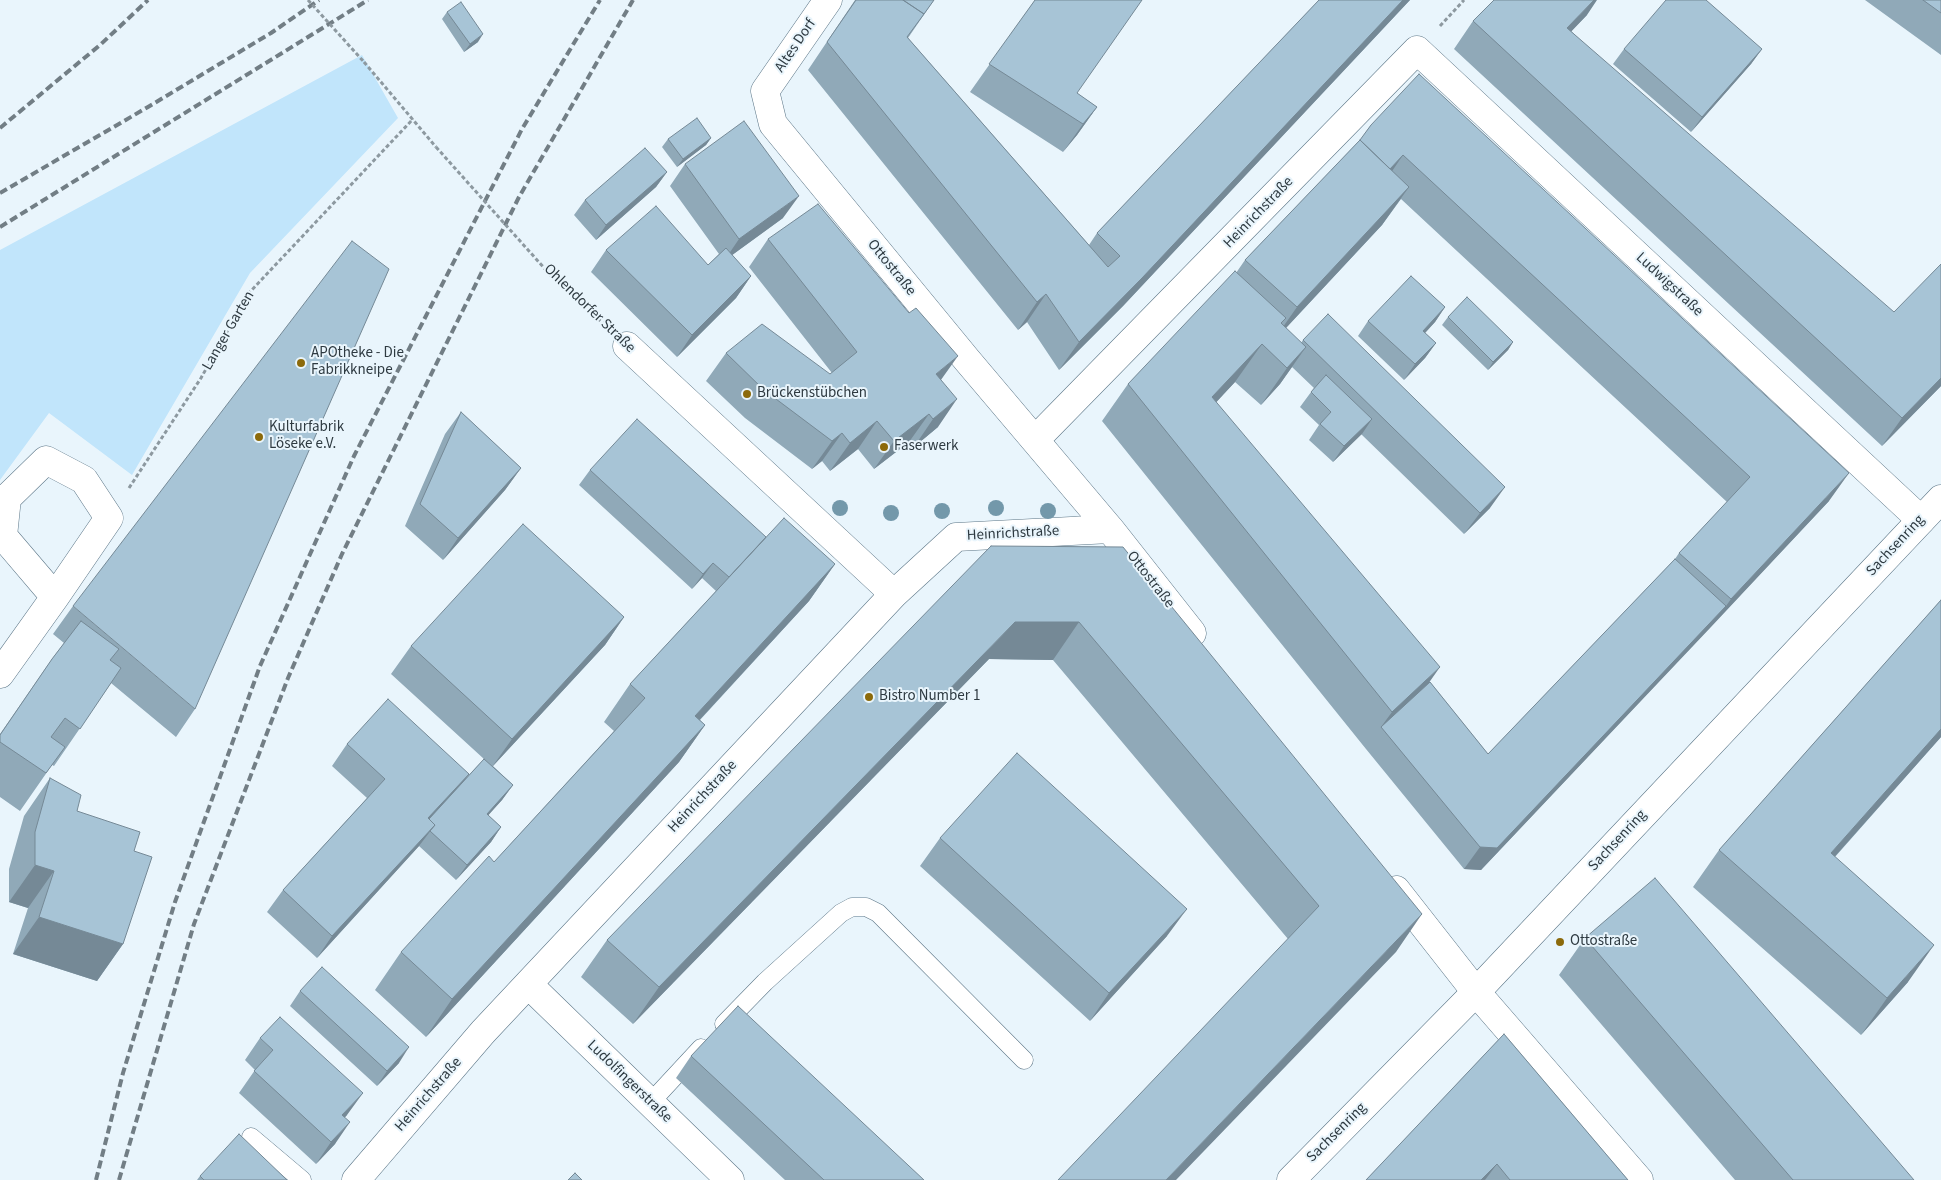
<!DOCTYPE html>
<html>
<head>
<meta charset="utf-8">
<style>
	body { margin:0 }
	canvas { display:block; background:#e9f5fc }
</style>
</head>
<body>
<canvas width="1941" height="1180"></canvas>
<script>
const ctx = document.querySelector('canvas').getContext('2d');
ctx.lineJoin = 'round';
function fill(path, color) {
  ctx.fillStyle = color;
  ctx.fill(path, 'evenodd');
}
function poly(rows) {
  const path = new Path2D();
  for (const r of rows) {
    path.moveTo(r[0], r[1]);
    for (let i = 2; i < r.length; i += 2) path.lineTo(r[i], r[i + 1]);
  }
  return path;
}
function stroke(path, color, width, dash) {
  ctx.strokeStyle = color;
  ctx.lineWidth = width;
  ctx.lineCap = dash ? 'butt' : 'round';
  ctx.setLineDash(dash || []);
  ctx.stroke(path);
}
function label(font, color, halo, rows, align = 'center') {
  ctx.font = font + ' "Source Sans 3",sans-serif';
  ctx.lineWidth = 4;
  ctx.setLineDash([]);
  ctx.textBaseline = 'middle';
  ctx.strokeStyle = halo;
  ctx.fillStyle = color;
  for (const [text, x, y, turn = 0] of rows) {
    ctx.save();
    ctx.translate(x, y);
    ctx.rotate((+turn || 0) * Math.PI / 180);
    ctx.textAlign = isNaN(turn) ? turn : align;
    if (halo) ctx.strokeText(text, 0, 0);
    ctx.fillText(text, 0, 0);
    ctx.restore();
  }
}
const green = poly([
	[362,55,398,118,250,273,132,475,49,413,0,480,0,250]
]);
const path = poly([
	[1440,26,1464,0],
	[364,62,436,147],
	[554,279,605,325],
	[129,488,201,378,248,294,413,119]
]);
const service = poly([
	[724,1024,765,982,841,913,852,907,866,907,878,913,1024,1060],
	[650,1103,701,1048],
	[251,1137,302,1180]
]);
const minor = poly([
	[828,0,765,91,773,124,967,360,1110,529,1192,633],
	[627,346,894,594],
	[1036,439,1417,50,1921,520],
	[0,674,55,597,109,518,84,480,46,460,7,498,3,536,55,597],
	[1396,890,1476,992,1639,1180],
	[529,985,730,1180],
	[356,1180,483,1032,894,594,956,537,1110,529]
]);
const tertiary = poly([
	[1291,1180,1476,992,1941,499]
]);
const rail = poly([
	[0,128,100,45,148,0],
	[0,193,148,107,271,33,319,0],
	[0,227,368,0],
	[96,1180,123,1073,175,902,260,666,354,456,522,129,600,0],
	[119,1180,194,924,288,678,342,554,519,197,633,0]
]);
const pathBridge = poly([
	[308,0,364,62],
	[436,147,554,279]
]);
const trees = [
	[840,508],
	[996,508],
	[942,511],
	[1048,511],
	[891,513]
];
const wall = poly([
	[855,0,934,0,908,38,1089,245,1097,233,1319,0,1410,0,1123,306,1059,370,1027,322,1018,330,808,70],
	[1035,0,1077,93,1097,107,1077,135,1063,152,970,92],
	[1865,0,1941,0,1941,55],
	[447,12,478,42,464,52,442,19],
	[1587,15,1571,31,1941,386,1882,446,1454,49,1473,21],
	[1624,49,1762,49,1751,64,1691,132,1613,64],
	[1371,125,1829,501,1481,870,1464,869,1366,749,1102,421,1128,384,1236,273,1245,260,1360,140],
	[1401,199,1727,502,1679,553,1675,559,1488,754,1430,682,1216,402,1235,382,1261,405,1280,384,1292,367,1314,388,1300,407,1319,425,1309,440,1333,462,1361,434,1464,534,1490,508,1303,340,1301,343,1286,328,1382,225],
	[711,138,706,145,677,167,662,147,668,139],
	[685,164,783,218,732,255,751,276,736,298,677,357,591,272,606,250,708,265,719,254,670,186],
	[667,172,656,187,596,240,574,215,585,200],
	[768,239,941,380,938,427,914,447,909,442,874,469,858,449,830,471,822,461,812,469,745,418,706,381,726,353,830,374,832,373,749,267],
	[1445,307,1435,322,1425,333,1436,343,1425,358,1404,380,1358,336,1368,321],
	[1448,317,1513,342,1508,350,1488,370,1442,325],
	[461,412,521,468,505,490,443,560,405,526,445,434],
	[590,470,835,564,809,601,700,720,705,725,679,762,426,1037,375,990,401,952,494,862,614,731,604,722,630,684,716,591,702,578,692,589,579,485],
	[1123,547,1396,952,1288,939,1053,660,989,659,633,1024,581,977,607,940],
	[1941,600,1941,737,1835,857,1908,982,1861,1035,1693,887,1719,850],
	[73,606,195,709,176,737,111,683,54,766,52,765,20,811,0,797,0,734,52,659,64,643,53,634],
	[624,617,605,645,493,766,513,785,502,800,488,815,501,827,491,842,456,880,419,846,317,958,267,912,283,890,367,798,332,766,347,744,469,774,465,779,484,759,391,674,411,646],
	[50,778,77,811,134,851,123,944,97,981,13,954,28,908,9,902,9,869,24,816],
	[940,838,1167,936,1090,1021,920,866],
	[1585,938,1914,1180,1735,1180,1559,975],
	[300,991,399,1063,377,1086,290,1006],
	[1504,1034,1628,1180,1366,1180],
	[260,1038,347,1115,345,1117,335,1144,316,1164,239,1093,255,1070,245,1060],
	[691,1056,924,1180,785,1180,676,1078],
	[200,1176,287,1180,197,1180]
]);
const shadedWall = poly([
	[1403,0,1410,0,1123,306,1059,370,1079,342],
	[1594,0,1597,0,1587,15,1548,56,1567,28],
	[483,34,478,42,464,52,470,44],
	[1762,49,1751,64,1691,132,1702,117],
	[1097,107,1077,135,1063,152,1083,124],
	[711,138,706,145,677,167,683,159],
	[1403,155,1384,183,1383,177],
	[667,172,656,187,596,240,606,225],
	[1409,187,1382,225,1271,344,1297,307],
	[799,196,783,218,724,261,739,239],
	[751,276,736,298,677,357,692,335],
	[1046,294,1027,322,1018,330,1037,302],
	[1445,307,1435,322,1413,346,1423,331],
	[1513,342,1508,350,1488,370,1493,362],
	[1436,343,1425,358,1404,380,1415,364],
	[1262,344,1235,382,1186,435,1212,397],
	[1306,347,1280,384,1261,405,1287,368],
	[958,356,938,384,936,374],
	[1941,378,1941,386,1882,446,1902,418],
	[957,399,938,427,914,447,933,419],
	[929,414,909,442,874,469,894,441],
	[1372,419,1362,434,1333,462,1344,446],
	[877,421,858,449,830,471,850,443],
	[842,433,822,461,812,469,832,441],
	[521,468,505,490,443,560,458,538],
	[1849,473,1829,501,1711,627,1731,599],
	[1505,487,1490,508,1464,534,1480,513],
	[713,563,702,578,692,589,703,574],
	[835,564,809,601,669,753,695,716],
	[1726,606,1711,627,1481,870,1464,869,1480,847],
	[624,617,605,645,492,767,512,739],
	[1015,622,1079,622,1053,660,989,659,633,1024,659,987],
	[1440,667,1414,704,1381,727,1392,712],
	[705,725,679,762,426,1037,452,999],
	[1941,729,1941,737,1805,890,1831,853],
	[469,774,454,795,425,827,428,818],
	[513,785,502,800,476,829,487,814],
	[435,825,419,846,317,958,332,936],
	[501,827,491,842,456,880,467,865],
	[35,865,54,871,28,908,9,902],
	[1187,909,1167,936,1090,1021,1109,993],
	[1422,914,1396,952,1176,1180,1166,1180],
	[39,917,123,944,97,981,13,954],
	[1934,945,1908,982,1861,1035,1887,998],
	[409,1047,399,1063,377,1086,387,1071],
	[363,1093,347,1115,327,1137,342,1115],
	[350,1122,335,1144,316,1164,331,1142],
	[1497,1164,1485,1180,1481,1180]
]);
const building = poly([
	[856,0,903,0,924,14,907,37,1108,267,1120,256,1097,233,1319,0,1403,0,1142,278,1079,342,1046,294,1037,302,827,42,856,0],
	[903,0,934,0,924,14,903,0],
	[1035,0,1142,0,1077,93,1097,107,1083,124,989,64,1035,0],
	[1494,0,1594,0,1567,28,1894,312,1941,264,1941,378,1902,418,1473,21,1494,0],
	[1666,0,1706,0,1762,49,1702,117,1624,49,1666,0],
	[1923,0,1941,0,1941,13,1923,0],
	[461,2,483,34,470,44,447,12,461,2],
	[1419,74,1849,473,1731,599,1679,553,1750,477,1403,155,1390,169,1360,140,1371,125,1419,74],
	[697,118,711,138,683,159,668,139,697,118],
	[744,121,799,196,739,239,685,164,744,121],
	[1360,140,1409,187,1297,307,1245,260,1360,140],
	[645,148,667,172,606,225,585,200,645,148],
	[818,204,909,313,916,308,958,356,936,374,957,399,933,419,929,414,894,441,877,421,850,443,842,433,832,441,764,390,726,353,762,324,830,374,857,352,768,239,818,204],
	[656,206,708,265,726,248,751,276,692,335,606,250,656,206],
	[352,241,389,269,195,709,73,606,352,241],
	[1235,271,1286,318,1281,323,1306,347,1287,368,1262,344,1212,397,1440,667,1392,712,1128,384,1235,271],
	[1411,276,1445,307,1423,331,1436,343,1415,364,1368,321,1411,276],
	[1467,297,1513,342,1493,362,1448,317,1467,297],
	[1328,314,1505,487,1480,513,1303,340,1328,314],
	[1326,375,1372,419,1344,446,1320,424,1331,412,1311,392,1326,375],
	[461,412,521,468,458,538,420,504,461,412],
	[637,419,766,537,729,577,713,563,703,574,590,470,637,419],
	[784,518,835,564,695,716,705,725,452,999,401,952,489,856,494,862,645,698,630,684,784,518],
	[523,524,624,617,512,739,411,646,523,524],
	[991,546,1123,547,1422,914,1166,1180,1058,1180,1319,906,1079,622,1015,622,659,987,607,940,991,546],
	[1675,559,1726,606,1497,848,1480,847,1381,727,1430,682,1488,754,1675,559],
	[1941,600,1941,729,1831,853,1934,945,1887,998,1719,850,1941,600],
	[81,621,119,649,110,660,121,668,80,729,65,718,51,737,65,747,46,773,0,742,0,735,52,659,81,621],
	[388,699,469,774,428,818,435,825,332,936,283,890,385,779,347,744,388,699],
	[1017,753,1187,909,1109,993,940,838,1017,753],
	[484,759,513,785,487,814,501,827,467,865,430,831,435,825,429,819,484,759],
	[50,778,81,795,77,811,140,832,134,851,152,857,123,944,39,917,54,871,35,865,35,832,50,778],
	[1655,878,1914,1180,1793,1180,1585,938,1655,878],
	[322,967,409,1047,387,1071,300,991,322,967],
	[738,1006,924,1180,824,1180,691,1056,738,1006],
	[280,1017,363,1093,342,1115,350,1122,331,1142,254,1071,273,1050,260,1038,280,1017],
	[1504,1034,1628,1180,1510,1180,1497,1164,1481,1180,1366,1180,1504,1034],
	[239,1134,287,1180,204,1180,200,1176,239,1134],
	[575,1173,582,1180,568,1180,575,1173]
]);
const markers = [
	[301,363,5,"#8c6a0b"],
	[747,394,5,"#8c6a0b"],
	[259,437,5,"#8c6a0b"],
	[884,447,5,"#8c6a0b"],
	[869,697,5,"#8c6a0b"],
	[1560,942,5,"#8c6a0b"]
];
const streetNames = [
	["Altes Dorf",796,46,-56],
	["Heinrichstraße",1259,213,-46],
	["Ottostraße",891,268,51],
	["Ludwigstraße",1669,285,43],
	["Ohlendorfer Straße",589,309,44],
	["Langer Garten",229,331,-60],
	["Heinrichstraße",1013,534,-3],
	["Sachsenring",1896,546,-47],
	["Ottostraße",1150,580,52],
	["Heinrichstraße",703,797,-47],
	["Sachsenring",1618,841,-47],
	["Ludolfingerstraße",629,1082,44],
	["Heinrichstraße",429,1095,-49],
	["Sachsenring",1337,1133,-45]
];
const poiNames = [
	["APOtheke - Die",311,354],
	["Fabrikkneipe",311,371],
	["Brückenstübchen",757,394],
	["Kulturfabrik",269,428],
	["Löseke e.V.",269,445],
	["Faserwerk",894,447],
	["Bistro Number 1",879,697],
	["Ottostraße",1570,942]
];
fill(green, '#c1e5fb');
stroke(service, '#5c7687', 19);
stroke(minor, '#5c7687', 29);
stroke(tertiary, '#5c7687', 29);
stroke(path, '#8d99a0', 3, [4, 2.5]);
stroke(service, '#fff', 18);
stroke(minor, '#fff', 28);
stroke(tertiary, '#fff', 28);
stroke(rail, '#727e85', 4, [8, 4]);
stroke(pathBridge, '#8d99a0', 3, [4, 2.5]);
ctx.fillStyle = '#7398aa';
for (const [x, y] of trees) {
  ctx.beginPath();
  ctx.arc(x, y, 8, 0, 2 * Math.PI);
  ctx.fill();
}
fill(wall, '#90a9b8');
fill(shadedWall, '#758996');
fill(building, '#a7c4d6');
stroke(building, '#758996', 1);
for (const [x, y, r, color] of markers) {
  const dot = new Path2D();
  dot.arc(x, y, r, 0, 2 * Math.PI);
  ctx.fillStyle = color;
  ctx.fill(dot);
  stroke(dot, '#e9f5fc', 2);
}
label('15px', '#2e3a41', '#e9f5fc', streetNames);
label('15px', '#2e3a41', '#e9f5fc', poiNames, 'left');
</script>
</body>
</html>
